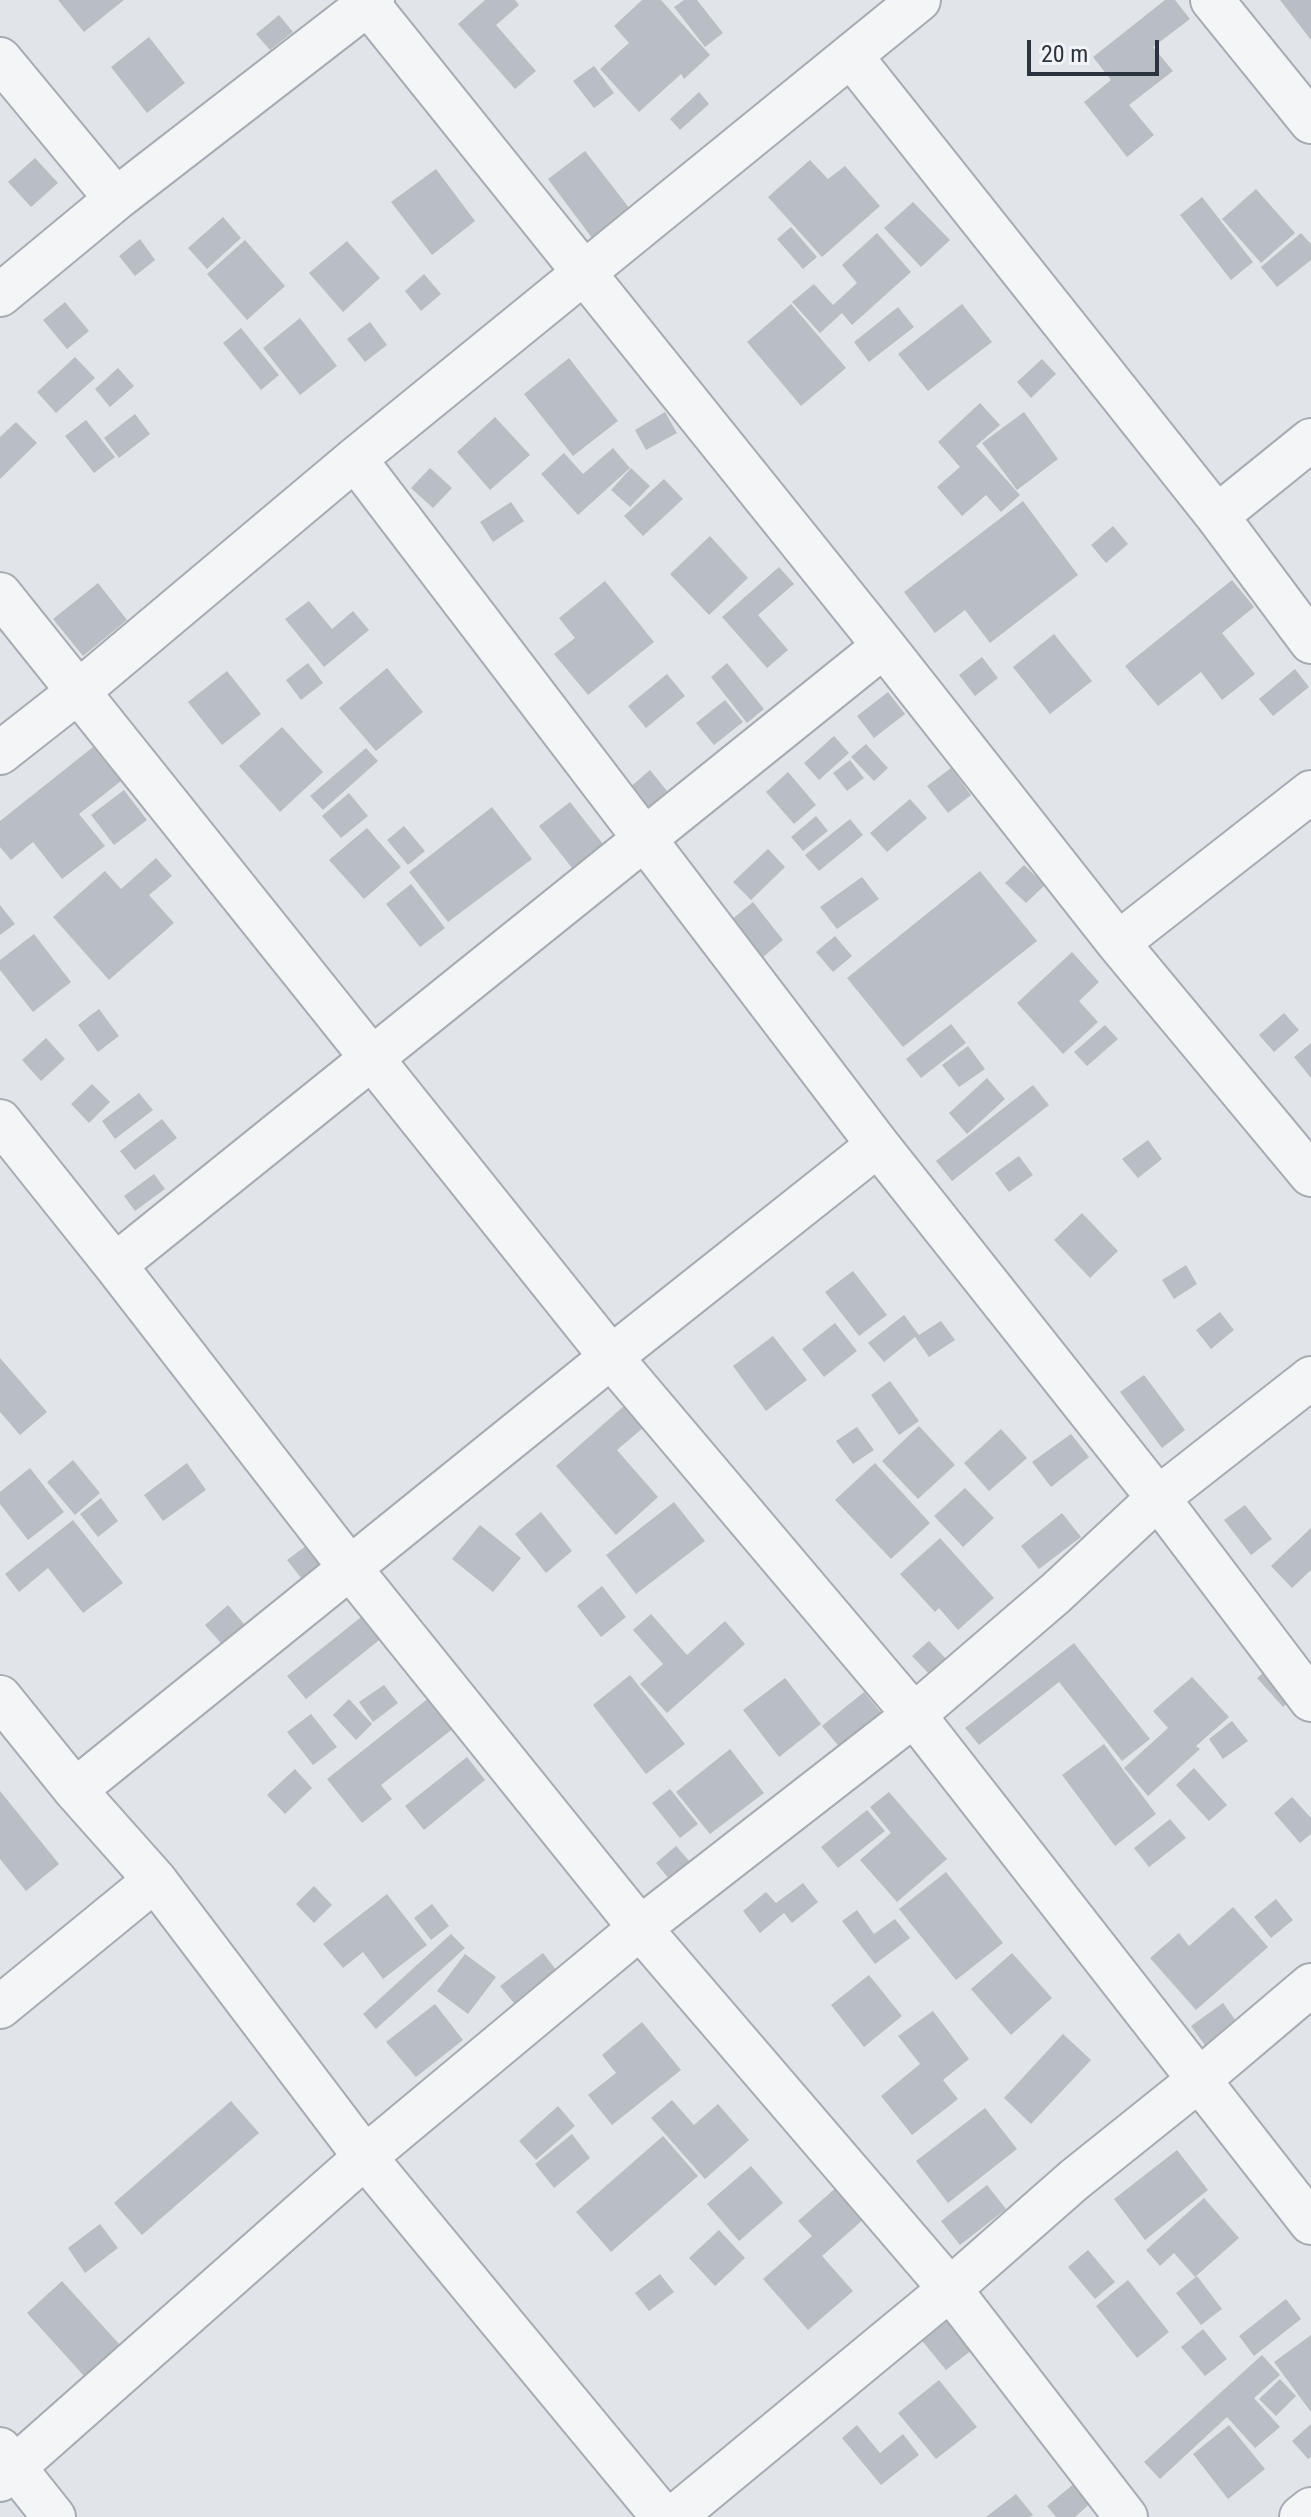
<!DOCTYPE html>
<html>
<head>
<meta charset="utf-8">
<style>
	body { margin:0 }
	#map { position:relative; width:1311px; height:2517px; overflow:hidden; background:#e1e4e8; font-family:"Roboto Condensed",sans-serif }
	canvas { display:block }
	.scale { position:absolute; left:1027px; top:40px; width:132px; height:36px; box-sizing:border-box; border:4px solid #2b333f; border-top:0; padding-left:10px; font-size:24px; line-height:28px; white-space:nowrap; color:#2b333f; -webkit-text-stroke:6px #f1f3f6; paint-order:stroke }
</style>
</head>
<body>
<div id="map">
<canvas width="1311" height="2517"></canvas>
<div class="scale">20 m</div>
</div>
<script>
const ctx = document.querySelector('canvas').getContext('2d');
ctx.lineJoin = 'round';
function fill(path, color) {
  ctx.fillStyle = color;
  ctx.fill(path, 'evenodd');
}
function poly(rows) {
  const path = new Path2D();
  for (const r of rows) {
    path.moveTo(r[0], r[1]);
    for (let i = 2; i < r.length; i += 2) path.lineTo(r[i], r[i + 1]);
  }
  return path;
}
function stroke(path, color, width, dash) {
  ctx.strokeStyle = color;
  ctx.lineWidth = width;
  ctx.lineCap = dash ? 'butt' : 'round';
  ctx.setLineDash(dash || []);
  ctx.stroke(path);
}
const building = poly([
	[58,0,124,0,84,32],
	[485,0,515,0,519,5,496,25,536,71,515,89,458,24],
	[642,0,661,0,710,55,684,79,681,74,639,112,600,69,629,43,614,26],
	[684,0,697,0,723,33,705,47,674,7],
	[1165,0,1175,0,1190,19,1153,47,1173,71,1129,105,1154,135,1127,157,1084,102,1111,80,1093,57],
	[1280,0,1311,0,1311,40],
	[279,15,293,32,270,50,256,34],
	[149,37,185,83,147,113,111,67],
	[594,66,614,93,594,108,573,81],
	[699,92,709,104,680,130,670,119],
	[585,151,630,209,592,238,548,179],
	[35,158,58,183,31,207,8,182],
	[810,160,828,179,845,166,880,206,822,257,768,197],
	[436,169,475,221,432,255,391,202],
	[1256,189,1295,233,1261,263,1222,219],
	[1202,197,1253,262,1231,280,1180,215],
	[913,202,950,240,921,267,884,228],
	[223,217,241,238,207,269,188,248],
	[791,227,817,257,803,269,777,239],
	[877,233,911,272,852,325,842,313,820,333,792,302,814,284,833,305,857,283,842,265],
	[1301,233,1311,244,1311,260,1277,287,1261,267],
	[140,239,155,260,135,276,119,256],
	[245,240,285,286,247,320,207,274],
	[347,241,380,278,343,312,309,273],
	[424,274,441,294,421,311,405,291],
	[65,302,89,331,67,349,43,320],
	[791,304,846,368,801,406,747,342],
	[962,304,992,342,928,391,898,354],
	[898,307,914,327,869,362,854,342],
	[300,318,337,366,300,395,263,348],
	[370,322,387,345,365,362,347,339],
	[241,328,279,375,261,390,223,343],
	[75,357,95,378,56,413,37,392],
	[569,358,618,421,573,456,524,394],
	[1042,359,1056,374,1031,398,1017,382],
	[118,368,134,386,110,407,95,389],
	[980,403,1000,425,976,446,1020,495,1001,512,986,495,962,516,937,487,960,467,938,442],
	[665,412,677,433,646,450,635,430],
	[1024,412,1058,459,1017,490,982,443],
	[135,414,150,434,119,458,104,438],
	[495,417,530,455,490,490,457,452],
	[86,420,115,457,94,473,65,436],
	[16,422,37,443,0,479,0,437],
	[613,448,630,468,578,515,541,474,564,453,583,474],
	[430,468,452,488,433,508,411,488],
	[631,468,650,486,630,507,611,490],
	[664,479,683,499,643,536,624,516],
	[1023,501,1078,575,990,643,965,610,935,633,904,592],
	[511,502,524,521,493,542,480,522],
	[1113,526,1128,544,1106,563,1091,545],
	[710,536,748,578,709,615,670,574],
	[779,567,794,584,758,615,788,650,767,668,722,617],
	[1232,580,1254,607,1222,633,1255,674,1222,700,1201,672,1158,706,1125,666],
	[605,581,654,642,588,695,554,654,575,638,559,618],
	[98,583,127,620,83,656,53,619],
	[309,601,332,629,353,611,369,630,324,667,285,619],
	[1054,634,1092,681,1050,714,1013,667],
	[982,657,998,678,975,696,959,675],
	[308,663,323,683,301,700,286,680],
	[727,663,764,709,747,723,711,677],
	[387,668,423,712,376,751,339,708],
	[1295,669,1309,687,1273,716,1259,699],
	[227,671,261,714,222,745,188,702],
	[667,674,685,696,646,728,628,706],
	[888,692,905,714,874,738,857,716],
	[725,700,743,722,714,745,696,723],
	[282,727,323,772,280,812,239,766],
	[834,736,849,753,819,780,804,763],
	[866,744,888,768,874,781,851,757],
	[93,747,121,781,79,814,105,846,62,879,33,842,11,860,0,847,0,821],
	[366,748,378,761,323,810,310,796],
	[850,760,864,778,847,791,833,773],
	[951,768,971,795,948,813,927,786],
	[650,770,667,791,646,810,628,789],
	[788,772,816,805,794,824,766,792],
	[124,790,147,820,114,845,91,815],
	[349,793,368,816,341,838,322,816],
	[910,799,927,818,887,852,870,833],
	[570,802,614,858,583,882,539,826],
	[492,807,532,859,448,922,409,872],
	[816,816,828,831,803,851,791,837],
	[850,819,863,835,819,871,805,855],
	[404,826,425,851,408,865,387,840],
	[367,828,401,867,364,899,329,860],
	[768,849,785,867,751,900,733,882],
	[156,858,172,876,149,895,174,923,109,980,53,917,105,871,121,889],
	[1024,865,1045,885,1026,903,1005,883],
	[980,871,1037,941,903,1047,847,978],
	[862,877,879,899,837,929,820,907],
	[411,884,445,928,420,947,386,904],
	[753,902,783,940,762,958,731,920],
	[0,905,15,924,0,935],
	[34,934,71,982,33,1012,0,970,0,960],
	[835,936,852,956,833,972,816,952],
	[1072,952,1099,982,1079,1001,1098,1022,1063,1054,1017,1003],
	[99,1009,119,1036,98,1052,78,1025],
	[1284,1013,1299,1030,1274,1052,1259,1035],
	[951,1024,966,1043,921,1078,906,1059],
	[1105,1025,1118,1039,1087,1066,1074,1052],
	[46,1038,65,1059,41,1081,22,1060],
	[1311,1043,1311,1078,1294,1057],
	[968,1046,985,1069,959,1087,942,1065],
	[987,1078,1005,1099,967,1134,949,1113],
	[92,1084,110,1102,89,1123,71,1104],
	[1033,1085,1049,1105,952,1181,936,1161],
	[139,1093,153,1110,115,1139,102,1121],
	[162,1119,177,1138,135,1170,120,1151],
	[1148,1140,1162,1159,1138,1178,1122,1159],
	[1019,1156,1033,1175,1009,1192,995,1173],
	[154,1174,165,1189,135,1211,124,1196],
	[1082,1213,1118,1251,1090,1278,1054,1240],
	[1186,1265,1197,1284,1174,1299,1162,1280],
	[853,1271,887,1315,859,1336,825,1292],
	[1220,1312,1234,1330,1211,1349,1196,1330],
	[904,1315,919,1335,941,1321,955,1340,929,1357,915,1337,884,1362,868,1343],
	[835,1323,857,1351,824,1377,802,1349],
	[773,1336,807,1380,766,1411,733,1366],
	[0,1358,47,1412,20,1435,0,1412],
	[1144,1375,1185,1430,1162,1448,1120,1392],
	[890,1381,919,1421,899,1435,871,1395],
	[624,1406,644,1427,617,1450,658,1497,616,1535,556,1466],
	[919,1426,955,1465,918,1499,882,1461],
	[857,1427,874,1450,853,1464,836,1441],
	[1001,1429,1027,1458,989,1491,964,1463],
	[1071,1434,1089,1457,1051,1487,1032,1462],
	[73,1460,100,1493,75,1515,47,1482],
	[187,1463,206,1490,163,1521,144,1495],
	[875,1463,930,1523,891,1559,835,1500],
	[30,1468,64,1512,28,1540,0,1504,0,1492],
	[965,1488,994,1518,963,1547,934,1516],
	[101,1498,118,1521,98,1537,80,1514],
	[674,1502,705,1541,636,1594,606,1555],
	[1245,1505,1272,1539,1251,1555,1224,1520],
	[541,1512,572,1551,546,1573,515,1534],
	[1062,1513,1081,1537,1039,1569,1021,1546],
	[73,1520,123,1583,83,1613,48,1568,19,1592,5,1574],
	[480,1525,521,1558,493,1592,452,1559],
	[1311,1528,1311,1570,1292,1588,1271,1566],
	[940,1538,994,1598,958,1630,939,1608,935,1612,900,1574],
	[314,1540,331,1562,305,1583,287,1560],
	[602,1586,626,1617,601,1637,577,1606],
	[228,1605,249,1630,227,1650,205,1625],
	[365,1614,383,1637,306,1699,287,1676],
	[651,1614,687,1655,725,1621,745,1644,667,1713,640,1684,663,1664,633,1630],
	[929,1641,948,1661,931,1676,912,1656],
	[1074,1643,1150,1739,1122,1761,1059,1682,979,1745,965,1728],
	[1276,1662,1301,1690,1283,1707,1257,1678],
	[630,1675,685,1744,646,1774,593,1705],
	[1192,1677,1229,1717,1196,1746,1200,1749,1148,1796,1124,1768,1168,1728,1153,1711],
	[785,1678,821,1724,779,1757,743,1710],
	[384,1685,398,1703,373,1722,359,1702],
	[864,1692,888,1721,846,1755,822,1726],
	[435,1693,459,1724,381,1785,392,1799,362,1823,327,1779],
	[349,1699,372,1724,356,1740,333,1715],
	[311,1714,337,1747,313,1765,287,1732],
	[1232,1721,1248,1741,1223,1759,1209,1739],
	[1104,1744,1156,1814,1115,1846,1062,1775],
	[730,1749,764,1793,710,1834,676,1792],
	[467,1757,485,1780,424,1830,405,1806],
	[1194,1768,1227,1805,1209,1821,1176,1785],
	[295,1769,312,1788,285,1814,267,1795],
	[670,1789,698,1824,680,1838,652,1803],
	[0,1791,59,1864,26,1891,0,1859],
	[889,1792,947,1859,897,1902,860,1860,891,1833,870,1807],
	[1292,1797,1311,1818,1311,1834,1300,1843,1274,1813],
	[867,1810,885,1831,838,1868,821,1847],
	[1170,1819,1186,1838,1149,1867,1134,1848],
	[676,1846,691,1863,670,1880,656,1863],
	[946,1872,1003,1943,956,1980,899,1909],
	[803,1883,818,1902,792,1923,784,1913,760,1933,743,1911,766,1892,776,1903],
	[314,1886,332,1905,314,1923,296,1904],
	[387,1894,427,1945,383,1979,363,1952,343,1968,323,1944],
	[1276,1899,1293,1920,1271,1938,1254,1917],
	[432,1904,449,1926,431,1940,414,1918],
	[1233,1907,1268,1947,1196,2010,1150,1958,1179,1933,1189,1946],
	[857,1910,874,1934,895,1919,910,1938,875,1964,842,1921],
	[451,1934,465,1948,376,2029,363,2014],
	[543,1953,560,1975,518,2008,500,1986],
	[1012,1953,1052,1998,1011,2035,971,1989],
	[465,1954,496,1977,468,2014,437,1991],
	[869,1975,902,2016,864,2047,831,2005],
	[1223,2003,1249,2039,1217,2062,1191,2026],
	[435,2004,463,2040,416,2077,386,2042],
	[933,2011,969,2059,943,2080,958,2099,912,2135,881,2096,920,2064,898,2036],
	[642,2022,681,2070,612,2125,588,2095,616,2073,602,2055],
	[1063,2034,1091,2060,1031,2124,1004,2098],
	[672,2100,694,2125,718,2104,749,2140,705,2179,651,2118],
	[231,2101,259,2133,142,2235,114,2203],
	[558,2106,575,2126,536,2160,519,2141],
	[985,2108,1017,2149,948,2203,916,2161],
	[572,2134,590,2158,554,2188,535,2164],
	[663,2136,698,2176,611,2252,576,2212],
	[1177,2150,1208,2190,1145,2240,1114,2199],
	[751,2166,783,2203,739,2241,707,2204],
	[987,2185,1006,2209,960,2245,941,2221],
	[838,2186,865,2218,822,2256,853,2291,808,2330,763,2279,812,2236,798,2221],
	[1204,2198,1239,2238,1195,2277,1174,2253,1160,2266,1146,2250],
	[100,2224,118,2248,85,2273,68,2248],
	[719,2230,745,2258,715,2286,689,2258],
	[1088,2250,1115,2282,1095,2299,1068,2267],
	[660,2274,674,2292,649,2311,635,2293],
	[1197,2276,1222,2309,1201,2325,1176,2293],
	[1128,2280,1169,2332,1137,2358,1096,2306],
	[62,2281,130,2356,95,2388,27,2313],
	[1286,2299,1301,2319,1254,2356,1239,2336],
	[958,2305,985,2340,946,2370,919,2337],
	[1203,2329,1227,2359,1205,2376,1181,2347],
	[1311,2335,1311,2412,1274,2362],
	[1262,2355,1280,2375,1254,2398,1280,2427,1255,2448,1227,2417,1160,2479,1144,2462],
	[1280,2379,1296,2396,1276,2416,1259,2399],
	[939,2380,977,2427,936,2459,898,2413],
	[1311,2424,1311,2457,1308,2459,1292,2441],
	[857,2425,880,2453,903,2434,919,2455,881,2485,842,2438],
	[1229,2425,1265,2469,1228,2499,1193,2454],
	[1076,2482,1093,2501,1075,2517,1056,2517,1047,2506],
	[1016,2494,1033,2515,1030,2517,986,2517]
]);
const street = poly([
	[365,0,884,646,1118,943,1311,1175],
	[1212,0,1311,122],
	[851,56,1217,516,1311,642],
	[0,59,116,199],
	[0,295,116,199,373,0],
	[355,459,878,1145,1158,1498,1311,1700],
	[1217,516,1311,440],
	[0,594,611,1357,914,1715,1311,2223],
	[0,753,79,691,355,459,919,0],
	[1118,943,1311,792],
	[0,1121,115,1265,350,1568,640,1928,950,2289,1126,2517],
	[115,1265,884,646],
	[0,1697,75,1790,155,1880,365,2157,663,2517],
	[75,1790,611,1357,878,1145],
	[0,2007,155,1880],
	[0,2449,54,2517],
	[0,2480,365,2157,640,1928,914,1715,1056,1593,1158,1498,1311,1378],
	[674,2517,950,2289,1074,2180,1200,2079,1311,1985],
	[1301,2517,1311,2509]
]);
fill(building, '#b9bec5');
stroke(street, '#a7abb2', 46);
stroke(street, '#f3f5f7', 42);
</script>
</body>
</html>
